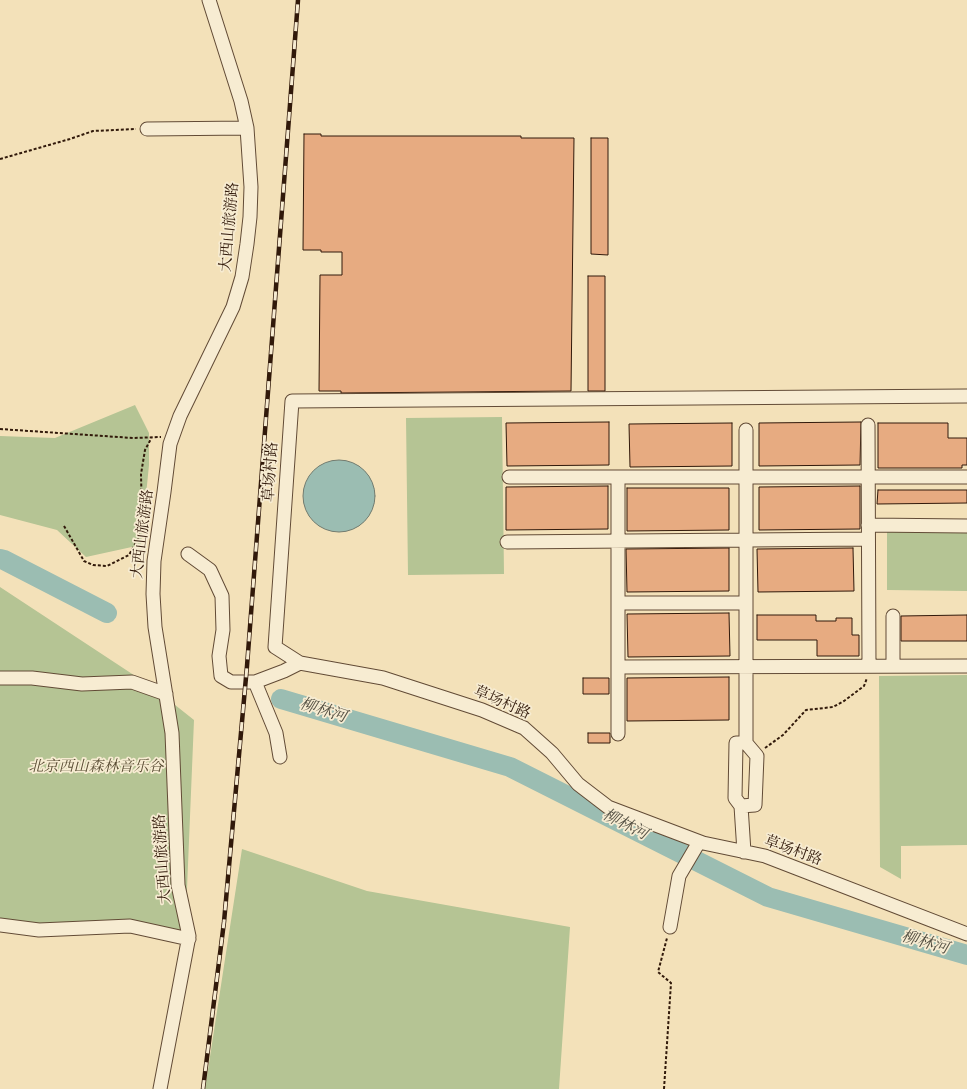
<!DOCTYPE html>
<html>
<head>
<meta charset="utf-8">
<style>
	body { margin:0 }
	canvas { display:block; background:#f3e1b9 }
</style>
</head>
<body>
<canvas width="967" height="1089"></canvas>
<script>
const ctx = document.querySelector('canvas').getContext('2d');
ctx.lineJoin = 'round';
function fill(path, color) {
  ctx.fillStyle = color;
  ctx.fill(path, 'evenodd');
}
function poly(rows) {
  const path = new Path2D();
  for (const r of rows) {
    if (r.length === 3) {
      path.moveTo(r[0] + r[2], r[1]);
      path.arc(r[0], r[1], r[2], 0, 2 * Math.PI);
      continue;
    }
    path.moveTo(r[0], r[1]);
    for (let i = 2; i < r.length; i += 2) path.lineTo(r[i], r[i + 1]);
  }
  return path;
}
function stroke(path, color, width, dash) {
  ctx.strokeStyle = color;
  ctx.lineWidth = width;
  ctx.lineCap = dash ? 'butt' : 'round';
  ctx.setLineDash(dash || []);
  ctx.stroke(path);
}
function label(font, color, halo, rows, align = 'center') {
  ctx.font = font + ' "Gentium Book Plus","Noto Serif SC",serif';
  ctx.lineWidth = 3.5;
  ctx.setLineDash([]);
  ctx.textBaseline = 'middle';
  ctx.strokeStyle = halo;
  ctx.fillStyle = color;
  for (const [text, x, y, turn = 0] of rows) {
    ctx.save();
    ctx.translate(x, y);
    ctx.rotate((+turn || 0) * Math.PI / 180);
    ctx.textAlign = isNaN(turn) ? turn : align;
    if (halo) ctx.strokeText(text, 0, 0);
    ctx.fillText(text, 0, 0);
    ctx.restore();
  }
}
const green = poly([
	[135,405,149,433,149,465,141,545,86,557,57,530,0,515,0,436,55,438],
	[502,417,504,574,408,575,406,418],
	[887,531,967,532,967,591,887,590],
	[0,587,155,689,194,720,185,937,0,925],
	[967,675,967,845,901,846,901,879,880,867,879,676],
	[242,849,367,891,570,927,559,1089,205,1089]
]);
const water = poly([
	[339,496,36]
]);
const river = poly([
	[0,559,4,560,107,613],
	[281,699,510,767,768,897,967,955]
]);
const building = poly([
	[304,134,321,134,321,136,521,136,521,138,574,138,571,391,341,393,341,391,319,391,320,275,342,275,342,252,321,252,321,250,303,250,304,134],
	[591,138,608,138,608,255,591,254,591,138],
	[588,276,605,276,605,391,588,391,588,276],
	[609,422,609,465,507,466,506,423,609,422],
	[861,422,860,465,759,466,759,423,861,422],
	[732,423,732,466,630,467,629,424,732,423],
	[878,423,948,423,948,438,967,438,967,465,962,465,962,468,878,468,878,423],
	[608,486,608,529,506,530,506,487,608,486],
	[860,486,860,529,759,530,759,487,860,486],
	[627,488,729,488,729,530,627,531,627,488],
	[878,490,967,490,967,503,877,504,878,490],
	[729,548,729,591,627,592,626,549,729,548],
	[853,548,854,591,758,592,757,549,853,548],
	[729,613,730,656,628,657,627,614,729,613],
	[757,615,816,615,816,621,836,621,836,618,852,618,852,635,859,635,859,656,817,656,817,640,757,640,757,615],
	[967,615,967,641,901,641,901,616,967,615],
	[729,677,729,720,627,721,627,678,729,677],
	[583,678,609,678,609,694,583,694,583,678],
	[588,733,610,733,610,743,588,743,588,733]
]);
const path = poly([
	[0,159,70,139,93,131,136,129],
	[0,429,133,438,161,437],
	[64,526,84,561,93,565,107,566,129,555,138,539,142,520,141,474,145,450,152,437],
	[765,748,783,735,806,710,833,707,844,701,864,686,867,678],
	[664,1089,671,983,658,972,667,938]
]);
const minor = poly([
	[147,129,247,128],
	[967,396,292,401,275,647,300,663,383,678,482,710,524,728,552,753,578,784,608,807,703,843,765,856,967,934],
	[868,425,869,666],
	[746,430,746,743],
	[509,477,967,477],
	[618,477,618,734],
	[868,525,967,526],
	[507,542,868,539],
	[188,554,210,570,222,596,223,630,219,656,221,676,231,682,255,682,284,671,300,663],
	[618,603,746,603],
	[893,666,893,616],
	[618,667,967,666],
	[0,678,32,678,82,684,132,682,166,694],
	[255,682,276,733,280,757],
	[741,806,735,798,736,743,746,743,757,756,755,805,741,806,744,852],
	[0,925,39,930,130,926,189,939],
	[670,927,679,876,699,842],
	[160,1089,189,936,178,885,172,733,155,627,153,594,154,561,164,492,170,444,180,416,233,307,242,277,247,244,250,217,251,187,247,128,241,101,209,0]
]);
const rail = poly([
	[203,1089,224,922,247,666,298,0]
]);
const streetNames = [
	["大西山旅游路",230,227,-85],
	["草场村路",271,472,-86],
	["大西山旅游路",143,534,-83],
	["草场村路",502,703,24],
	["草场村路",793,851,20],
	["大西山旅游路",163,859,-94]
];
const parkNames = [
	["北京西山森林音乐谷",96,767]
];
const waterNames = [
	["柳林河",323,711,17],
	["柳林河",625,825,27],
	["柳林河",925,943,16]
];
fill(green, '#b5c494');
fill(water, '#9bbdb2');
stroke(water, '#717b6f', 1);
stroke(river, '#9bbdb2', 20);
fill(building, '#e7ab81');
stroke(building, '#31190a', 1);
stroke(minor, '#624b36', 15);
stroke(path, '#31190a', 2, [3, 2]);
stroke(minor, '#f7ecd2', 13);
stroke(rail, '#31190a', 4.5);
stroke(rail, '#f7ecd2', 3, [9]);
label('15px', '#31190a', '#f7ecd2', streetNames);
label('italic 15px', '#594c33', '#f7ecd2', parkNames);
label('italic 16px', '#565245', '#f7ecd2', waterNames);
</script>
</body>
</html>
